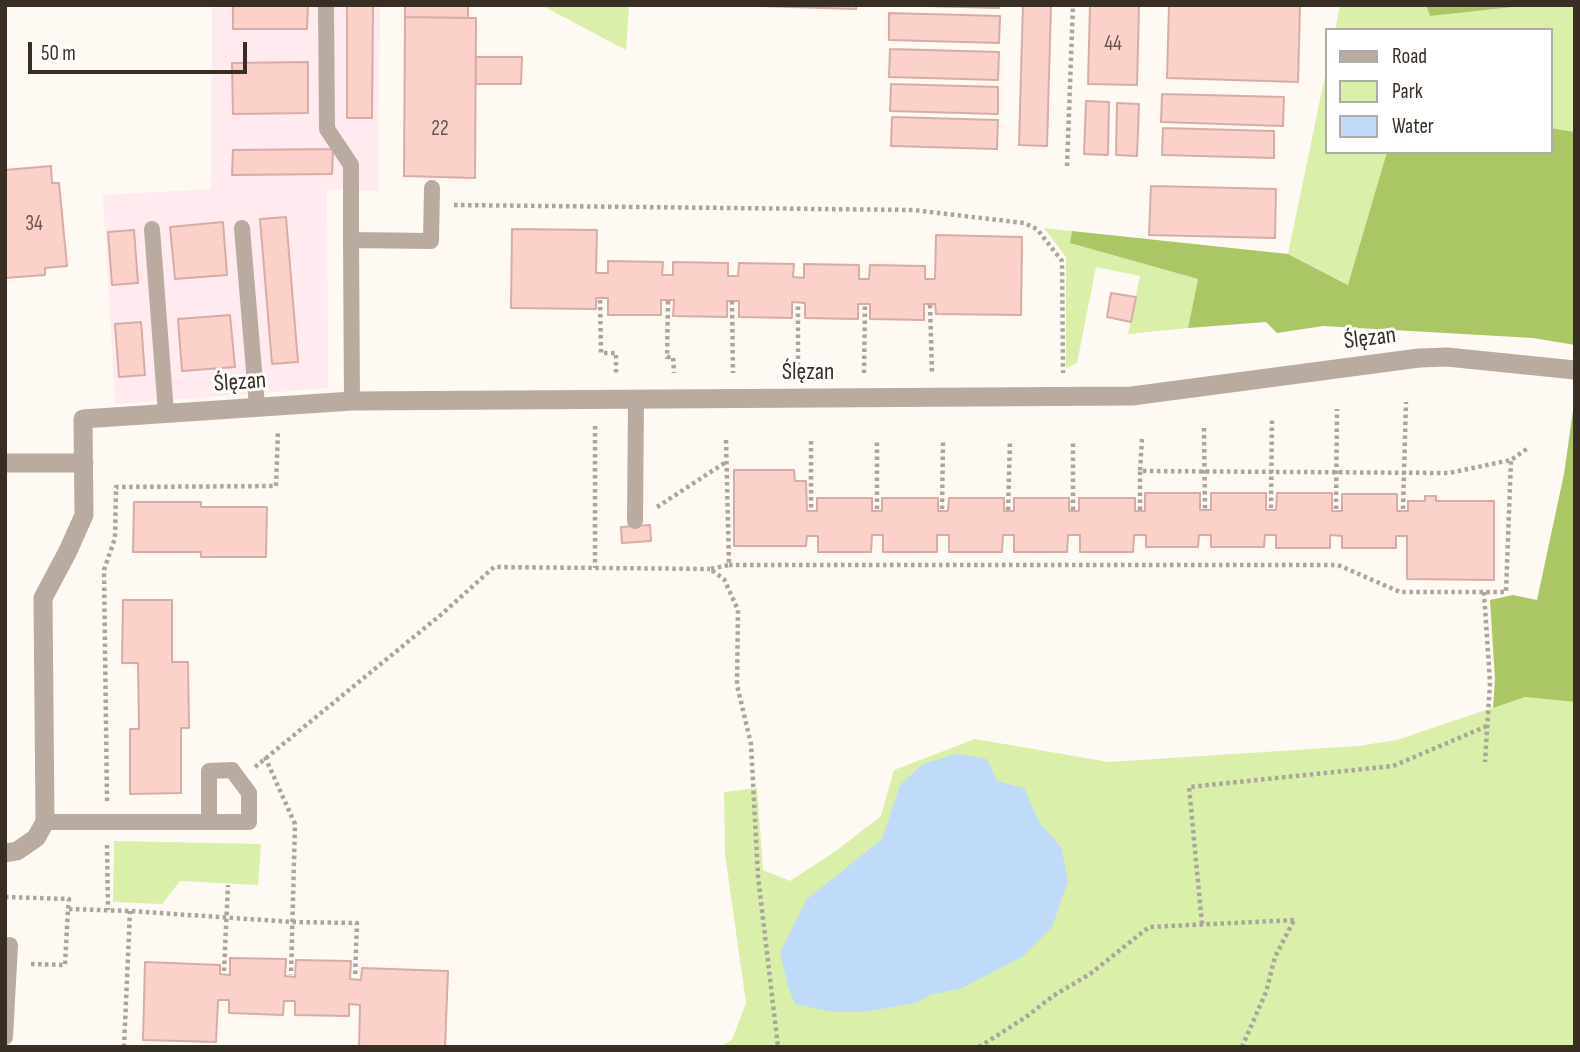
<!DOCTYPE html>
<html>
<head>
<meta charset="utf-8">
<style>
	body { margin:0 }
	#map { position:relative; width:1580px; height:1052px; overflow:hidden; background:#fef9f3; font-family:"Sofia Sans Condensed",sans-serif }
	canvas { display:block }
	.frame { position:absolute; inset:0; border:7px solid #382e23; pointer-events:none }
	.legend { position:absolute; left:1325px; top:28px; width:228px; height:126px; box-sizing:border-box; background:#fff; border:2px solid #afaba7; margin:0; padding:9px 12px; list-style:none; font-size:21px; color:#382e23 }
	.legend li { display:flex; align-items:center; gap:14px; height:35px }
	.legend b { width:35px; border:2px solid #afaba7 }
	.scale { position:absolute; left:28px; top:42px; width:219px; height:32px; box-sizing:border-box; border:4px solid #382e23; border-top:0; padding-left:9px; font-size:21px; line-height:24px; white-space:nowrap; color:#382e23; -webkit-text-stroke:5px #fff; paint-order:stroke }
</style>
</head>
<body>
<div id="map">
<canvas width="1580" height="1052"></canvas>
<div class="frame"></div>
<ul class="legend">
<li><b style="height:9px;background:#b9aba0"></b>Road</li>
<li><b style="height:19px;background:#d9efaa"></b>Park</li>
<li><b style="height:19px;background:#c0daf9"></b>Water</li>
</ul>
<div class="scale">50 m</div>
</div>
<script>
const ctx = document.querySelector('canvas').getContext('2d');
ctx.lineJoin = 'round';
function fill(path, color) {
  ctx.fillStyle = color;
  ctx.fill(path, 'evenodd');
}
function poly(rows) {
  const path = new Path2D();
  for (const r of rows) {
    path.moveTo(r[0], r[1]);
    for (let i = 2; i < r.length; i += 2) path.lineTo(r[i], r[i + 1]);
  }
  return path;
}
function stroke(path, color, width, dash) {
  ctx.strokeStyle = color;
  ctx.lineWidth = width;
  ctx.lineCap = dash ? 'butt' : 'round';
  ctx.setLineDash(dash || []);
  ctx.stroke(path);
}
function label(font, color, halo, rows, align = 'center') {
  ctx.font = font + ' "Sofia Sans Condensed",sans-serif';
  ctx.lineWidth = 6;
  ctx.setLineDash([]);
  ctx.textBaseline = 'middle';
  ctx.strokeStyle = halo;
  ctx.fillStyle = color;
  for (const [text, x, y, turn = 0] of rows) {
    ctx.save();
    ctx.translate(x, y);
    ctx.rotate((+turn || 0) * Math.PI / 180);
    ctx.textAlign = isNaN(turn) ? turn : align;
    if (halo) ctx.strokeText(text, 0, 0);
    ctx.fillText(text, 0, 0);
    ctx.restore();
  }
}
const industrial = poly([
	[212,5,380,5,378,191,327,189,328,388,115,404,103,195,211,189]
]);
const green = poly([
	[541,5,629,5,626,50],
	[1340,5,1426,5,1430,16,1532,5,1575,5,1575,132,1550,128,1550,30,1335,30],
	[1326,71,1326,152,1387,152,1349,285,1288,254],
	[1044,228,1072,231,1071,243,1198,279,1188,328,1128,334,1140,276,1096,267,1077,363,1066,368,1066,257],
	[1525,697,1575,702,1575,1047,719,1047,732,1040,746,1003,725,854,724,792,757,788,763,870,790,881,836,851,881,816,894,770,975,739,1109,762,1358,746,1397,740],
	[114,841,261,844,258,885,180,881,162,904,113,902]
]);
const forest = poly([
	[1426,5,1532,5,1430,16],
	[1550,128,1575,132,1575,345,1533,338,1323,326,1277,333,1266,322,1188,328,1198,279,1070,243,1072,231,1288,254,1348,285,1387,152,1550,152],
	[1575,396,1575,702,1525,697,1493,708,1495,679,1490,600,1513,595,1537,600,1564,474]
]);
const water = poly([
	[957,754,987,759,997,781,1024,788,1039,822,1061,847,1068,881,1052,927,1022,957,962,988,930,995,916,1003,863,1012,833,1012,795,1004,788,986,780,953,806,900,882,839,900,785,923,764]
]);
const building = poly([
	[233,5,308,5,307,29,233,29,233,5],
	[347,5,373,5,372,118,347,118,347,5],
	[405,5,468,5,468,18,405,17,405,5],
	[726,5,856,5,856,9,726,5],
	[889,5,999,5,999,8,889,5],
	[1023,5,1051,5,1047,146,1019,145,1023,5],
	[1090,5,1139,5,1137,85,1088,84,1090,5],
	[1169,5,1300,5,1298,82,1167,78,1169,5],
	[889,13,1000,16,999,43,889,40,889,13],
	[405,17,476,18,475,178,404,176,405,17],
	[890,49,999,52,998,80,889,77,890,49],
	[476,57,522,57,521,84,476,84,476,57],
	[308,62,308,113,233,114,232,63,308,62],
	[891,84,998,87,998,114,890,111,891,84],
	[1162,94,1284,97,1283,126,1161,122,1162,94],
	[1086,101,1109,102,1108,155,1084,154,1086,101],
	[1117,103,1139,104,1137,156,1116,155,1117,103],
	[892,117,998,120,997,149,891,146,892,117],
	[1163,128,1274,131,1274,158,1162,155,1163,128],
	[333,149,332,174,232,175,233,150,333,149],
	[51,166,52,183,59,183,67,266,45,268,45,275,5,278,5,170,51,166],
	[1151,186,1276,189,1275,238,1149,235,1151,186],
	[286,217,298,362,272,364,260,219,286,217],
	[223,222,227,275,175,279,170,227,223,222],
	[512,229,597,230,596,273,608,273,608,261,663,262,662,275,673,275,673,262,728,263,728,276,738,276,739,263,794,264,793,277,804,278,804,264,859,265,859,279,869,279,870,265,925,266,925,279,935,279,936,235,1022,237,1021,315,936,314,935,304,924,304,924,320,870,319,870,304,858,304,858,319,805,318,805,303,792,302,792,318,739,317,739,301,727,301,727,317,673,316,674,300,661,300,661,315,608,315,608,298,596,298,596,309,511,308,512,229],
	[134,230,138,283,112,285,108,232,134,230],
	[1111,293,1136,297,1131,322,1107,317,1111,293],
	[230,315,235,367,182,371,178,319,230,315],
	[141,322,145,375,119,377,115,324,141,322],
	[734,470,794,470,795,481,806,481,807,511,817,511,817,498,872,498,872,511,882,511,882,498,938,498,938,511,948,511,949,498,1004,498,1004,511,1014,511,1014,498,1069,498,1069,511,1079,511,1079,498,1135,498,1135,511,1145,511,1145,493,1200,493,1200,510,1211,510,1211,493,1266,493,1266,510,1276,510,1277,493,1332,493,1332,511,1342,511,1342,494,1397,494,1397,511,1408,511,1408,501,1425,501,1425,496,1436,496,1436,501,1494,501,1494,580,1407,579,1407,536,1396,536,1396,548,1342,548,1342,536,1330,535,1330,548,1276,548,1276,535,1265,535,1264,547,1211,547,1211,535,1199,535,1198,547,1146,547,1146,535,1134,535,1133,552,1080,552,1080,535,1068,535,1067,552,1014,552,1014,535,1003,535,1002,552,949,552,949,535,937,535,937,552,883,552,883,535,872,535,871,552,818,552,818,536,807,536,806,546,734,546,734,470],
	[134,502,201,502,201,507,267,507,266,557,201,557,201,552,133,552,134,502],
	[650,525,651,541,622,543,621,527,650,525],
	[123,600,172,600,172,662,188,662,189,728,181,728,181,793,130,794,130,729,139,729,138,663,122,663,123,600],
	[230,958,286,959,285,976,295,977,296,960,351,961,350,979,361,980,362,968,448,971,445,1047,359,1047,360,1005,349,1004,349,1016,295,1015,295,1001,284,1001,283,1015,229,1013,229,1000,218,1000,216,1042,143,1040,145,962,220,965,220,974,230,975,230,958]
]);
const path = poly([
	[1067,166,1073,5],
	[454,205,913,210,1024,223,1037,229,1062,261,1063,373],
	[600,300,601,353,616,353,616,373],
	[668,301,667,357,673,357,674,373],
	[732,301,733,373],
	[930,305,932,372],
	[798,373,798,303],
	[864,373,865,305],
	[595,426,595,568],
	[1204,428,1205,509],
	[1142,439,1140,471,1449,473,1511,460,1528,448],
	[726,440,729,565,710,569,724,579,738,610,737,685,751,744,758,876,778,1047],
	[811,441,811,509],
	[657,507,726,462],
	[1271,508,1272,418],
	[877,509,877,441],
	[942,509,943,441],
	[1336,509,1337,409],
	[1403,509,1406,402],
	[1008,510,1010,441],
	[1073,510,1073,442],
	[1140,510,1140,471],
	[729,565,1338,565,1400,592,1506,592,1511,460],
	[1484,592,1490,683,1485,762],
	[265,757,295,824,291,975],
	[255,767,443,613,494,567,710,569],
	[107,801,104,570,115,538,116,487,276,486,278,430],
	[107,845,108,910],
	[5,897,69,899,68,909],
	[1202,924,1189,787,1393,766,1487,726],
	[31,964,65,965,68,909,130,911,293,922,357,923,355,977],
	[224,971,228,885],
	[124,1047,130,911],
	[979,1047,1026,1017,1053,996,1090,974,1149,927,1295,920],
	[1242,1047,1266,992,1275,957,1294,920]
]);
const service = poly([
	[326,5,327,129,351,165,351,240],
	[242,228,257,406],
	[152,229,166,413],
	[352,401,351,240,431,241,432,188],
	[635,521,636,398],
	[45,822,249,822,249,793,232,770,209,771,209,821],
	[5,1037,10,945]
]);
const minor = poly([
	[5,463,84,463],
	[5,853,17,851,36,838,45,822,43,598,68,551,84,515,83,419,352,401,1132,396,1419,358,1447,357,1575,370]
]);
const numberNames = [
	["44",1113,45],
	["22",440,130],
	["34",34,225]
];
const streetNames = [
	["Ślęzan",1370,339,-7],
	["Ślęzan",808,373],
	["Ślęzan",240,383,-4]
];
fill(industrial, '#ffeaef');
fill(green, '#d9efaa');
fill(forest, '#abc665');
fill(water, '#c0daf9');
fill(building, '#fbd1ca');
stroke(building, '#d5ada6', 2);
stroke(path, '#aca59d', 4.5, [3.5, 3.5]);
stroke(service, '#b9aba0', 16);
stroke(minor, '#b9aba0', 19);
label('21px', '#69574d', null, numberNames);
label('24px', '#382e23', '#fff', streetNames);
</script>
</body>
</html>
